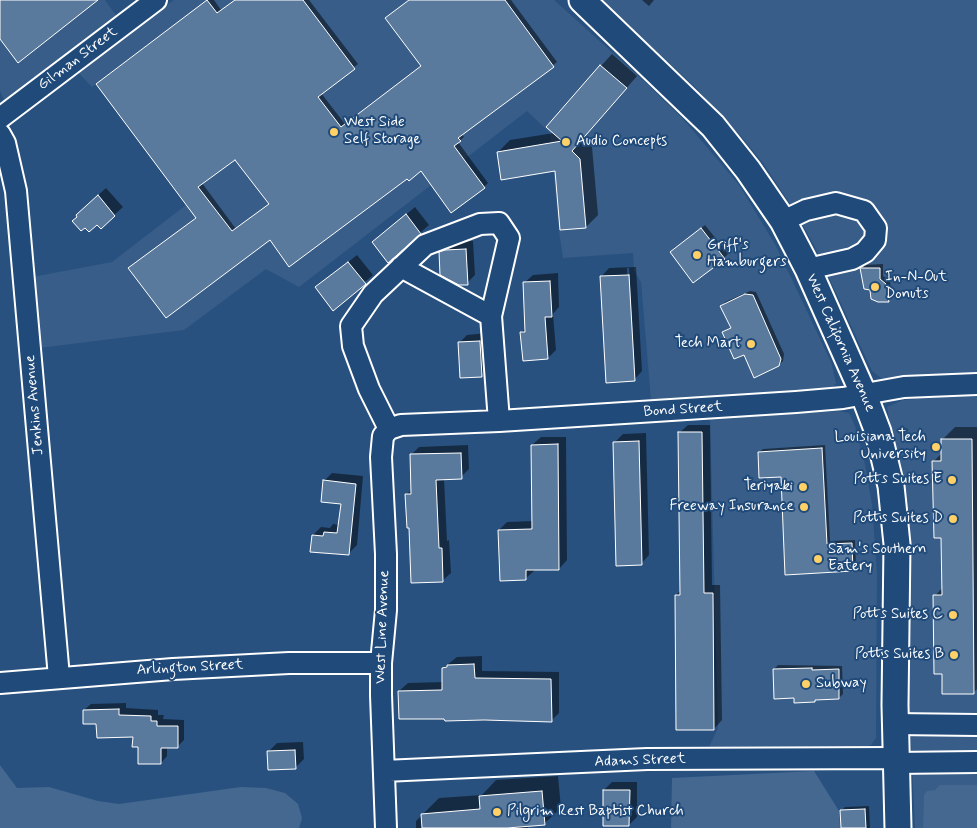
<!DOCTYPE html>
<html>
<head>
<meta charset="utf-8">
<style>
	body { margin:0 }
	canvas { display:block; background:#28517f }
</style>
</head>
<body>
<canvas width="977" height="828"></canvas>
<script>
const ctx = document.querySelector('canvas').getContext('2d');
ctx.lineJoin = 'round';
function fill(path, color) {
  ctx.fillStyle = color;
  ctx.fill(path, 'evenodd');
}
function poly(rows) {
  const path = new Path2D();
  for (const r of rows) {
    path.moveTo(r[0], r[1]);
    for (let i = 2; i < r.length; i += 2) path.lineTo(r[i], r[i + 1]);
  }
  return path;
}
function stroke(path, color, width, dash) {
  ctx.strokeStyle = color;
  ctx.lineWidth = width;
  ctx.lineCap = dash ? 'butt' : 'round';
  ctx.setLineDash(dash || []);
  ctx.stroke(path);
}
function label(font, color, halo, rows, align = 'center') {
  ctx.font = font + ' Mynerve,sans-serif';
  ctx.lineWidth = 4;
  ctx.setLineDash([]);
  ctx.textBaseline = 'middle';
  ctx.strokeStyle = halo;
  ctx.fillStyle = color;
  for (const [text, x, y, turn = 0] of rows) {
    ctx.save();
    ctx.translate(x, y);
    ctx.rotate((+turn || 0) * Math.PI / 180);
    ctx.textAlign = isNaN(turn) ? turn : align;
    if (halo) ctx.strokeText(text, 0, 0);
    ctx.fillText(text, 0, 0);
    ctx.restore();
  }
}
const built = poly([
	[0,0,105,0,129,34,174,0,554,0,644,81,683,119,739,185,776,246,831,362,836,383,831,389,824,391,651,400,641,282,634,271,633,253,563,258,559,231,550,133,527,111,299,287,266,269,184,330,39,348,32,277,112,262,186,205,96,84,92,87,65,59,6,104,0,91],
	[601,0,977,0,977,828,915,828,909,702,908,523,903,488,887,407,903,400,915,399,914,378,881,378,872,371,814,245,794,210,763,163,740,135,694,86],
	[838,411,849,413,855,426,865,464,872,505,877,574,876,738,871,745,860,748,709,747,718,728,710,418]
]);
const green = poly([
	[0,765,17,788,49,787,98,801,119,804,241,787,266,788,285,793,298,804,302,818,299,828,0,828],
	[814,771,839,811,840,828,671,828,672,778],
	[940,785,977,785,977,828,923,828,924,795,927,791,935,790]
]);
const shadow = poly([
	[208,0,214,0,221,10,236,0,309,0,358,64,321,93,345,124,423,65,409,0,511,0,557,62,462,134,464,137,458,142,488,183,484,187,421,170,270,238,134,265,197,217,101,80],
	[235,158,270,204,236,229,202,183],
	[642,0,654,0,649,6],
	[612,54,637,76,582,139,592,147,598,215,586,227,561,229,556,170,498,152,510,140,554,133,601,66],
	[106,188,123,207,101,227,97,223,85,226,85,207],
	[415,207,429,225,389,261,373,242],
	[705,225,728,254,724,258,671,252],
	[473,241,475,275,467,283,440,253,449,245,454,242],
	[357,255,373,275,334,309,317,287],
	[883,264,883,276,890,281,892,297,888,300,871,289,862,269,865,265],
	[636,267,642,371,634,380,601,277,609,268],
	[627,268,629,268,635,374,633,374],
	[558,273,559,307,553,314,556,350,548,358,521,333,526,328,524,283,533,275],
	[750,291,756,292,784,354,783,361,779,365,744,353,724,332,731,327,722,306,725,302],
	[487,333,489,367,481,375,459,343,467,335],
	[688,425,710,425,712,585,720,585,722,720,714,729,676,595,681,590,679,433],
	[955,427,977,427,977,689,973,693,943,673,935,596,943,587,943,537,934,461,942,453,942,440],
	[646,433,649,555,641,564,615,442,623,434],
	[541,437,566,437,567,560,559,569,534,569,534,571,525,579,499,530,507,522,533,521,532,445],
	[468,445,469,469,461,477,444,478,447,541,449,540,451,573,442,581,407,494,412,489,411,455,419,447],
	[825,445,830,541,855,540,856,566,853,570,786,574,783,476,759,452,763,449],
	[332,473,363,476,357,545,349,553,313,535,321,527,330,528,333,524,339,525,342,503,324,481],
	[482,656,482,671,559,672,559,713,551,721,446,720,399,691,408,683,443,682,443,668,457,657],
	[778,665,842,666,843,694,839,698,817,698,814,701,796,697,774,669],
	[126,703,126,708,158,710,158,715,164,715,163,719,184,720,184,740,177,747,167,747,167,756,161,763,139,746,134,736,97,723,84,710,91,704],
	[303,742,304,759,296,767,269,751,277,743],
	[558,776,561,808,544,824,528,825,528,828,416,828,416,821,439,798,482,795,496,780],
	[612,782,637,782,637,817,629,825,604,790],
	[869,806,870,828,842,828,841,811,845,807]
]);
const building = poly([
	[0,0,98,0,18,63,0,39,0,0],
	[207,0,217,13,235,0,303,0,355,69,318,97,341,127,421,66,385,18,409,0,505,0,554,67,458,138,461,141,454,146,485,188,451,213,421,171,409,181,407,179,289,267,270,240,166,318,128,268,196,218,96,84,207,0],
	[235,160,269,204,232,231,198,187,235,160],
	[600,65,627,88,572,151,580,159,586,228,560,230,555,171,501,180,497,152,562,141,546,127,600,65],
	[98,195,115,216,101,229,97,225,89,232,85,228,81,231,72,221,77,217,76,215,98,195],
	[406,214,421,234,388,263,372,242,406,214],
	[701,228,725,259,693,283,670,252,701,228],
	[466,249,468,285,459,285,440,275,439,252,445,250,466,249],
	[348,262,366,284,333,311,315,287,348,262],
	[860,268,880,268,880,279,886,284,889,302,878,302,871,299,870,290,864,289,860,268],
	[629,275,635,381,606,383,600,276,629,275],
	[550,281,552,317,545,317,548,359,523,361,520,332,525,332,523,282,550,281],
	[745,294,753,295,781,359,779,366,754,378,744,355,734,359,722,332,731,328,720,306,745,294],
	[480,341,482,377,460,378,458,342,480,341],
	[678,432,702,432,704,593,713,593,714,730,676,730,675,595,680,595,678,432],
	[941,439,972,439,974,694,942,694,942,674,934,674,933,595,942,595,941,538,934,538,932,461,941,461,941,439],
	[639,441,642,565,616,566,613,442,639,441],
	[558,444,559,570,526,570,526,580,500,581,498,530,532,529,531,445,558,444],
	[822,448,827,544,852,543,853,571,785,575,781,477,759,478,758,452,822,448],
	[461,453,462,479,436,480,439,548,442,548,443,582,411,583,409,528,407,528,405,494,411,494,410,454,461,453],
	[323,480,356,484,349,555,310,552,312,535,323,536,324,532,337,533,341,504,321,502,323,480],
	[474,664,475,678,551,679,552,722,484,720,445,721,444,719,399,719,398,691,442,690,442,668,447,667,447,665,474,664],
	[812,668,812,670,839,669,839,699,815,700,815,702,794,703,794,698,774,699,773,669,812,668],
	[119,709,119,715,151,716,151,721,157,721,157,726,178,726,178,748,161,748,161,764,138,764,138,747,132,747,133,737,97,738,96,724,83,724,83,710,119,709],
	[295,750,296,769,268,770,267,751,295,750],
	[603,790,630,790,629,826,603,826,603,790],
	[542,791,545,825,507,828,422,828,421,814,480,809,479,796,542,791],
	[865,809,866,828,841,828,840,810,865,809]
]);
const minor = poly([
	[0,118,156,0],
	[0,134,5,143,16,191,59,677],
	[783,221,806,210,836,203,864,211,876,228,875,240,865,252,852,259,808,269],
	[401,267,491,316],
	[389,429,369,389,353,346,351,326,373,294,425,245,480,224,499,223,509,238,491,316,499,421],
	[0,683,173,669,289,663,381,663],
	[895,724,977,725],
	[895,763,977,762],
	[384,771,647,759,895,758],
	[386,828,381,695,381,663,386,610,386,554,381,457,383,436,389,429,401,425,499,421,796,402,843,398,904,387,977,384]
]);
const major = poly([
	[582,0,713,126,748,170,783,221,808,269,864,395,878,432,891,486,897,544,895,705,898,828]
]);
const markers = [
	[334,132,5,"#ffd166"],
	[566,142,5,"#ffd166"],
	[697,255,5,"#ffd166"],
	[875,287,5,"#ffd166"],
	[751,344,5,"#ffd166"],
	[936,447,5,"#ffd166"],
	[952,480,5,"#ffd166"],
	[803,487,5,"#ffd166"],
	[804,507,5,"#ffd166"],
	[953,519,5,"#ffd166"],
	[818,559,5,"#ffd166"],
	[953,615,5,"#ffd166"],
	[954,655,5,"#ffd166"],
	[806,684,5,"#ffd166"],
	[497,812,5,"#ffd166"]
];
const streetNames = [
	["Gilman Street",78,59,-37],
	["West California Avenue",840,343,66],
	["Jenkins Avenue",35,405,-95],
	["Bond Street",683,410,-4],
	["West Line Avenue",383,627,-88],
	["Arlington Street",190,668,-3],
	["Adams Street",640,761,-2]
];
const poiNames = [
	["West Side",344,123,"left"],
	["Self Storage",344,140,"left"],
	["Audio Concepts",576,142,"left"],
	["Griff's",707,246,"left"],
	["Hamburgers",707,263,"left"],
	["In-N-Out",885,278,"left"],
	["Donuts",885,295,"left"],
	["Tech Mart",741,344],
	["Louisiana Tech",926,438],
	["University",926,455],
	["Potts Suites E",942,480],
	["Teriyaki",793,487],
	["Freeway Insurance",794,507],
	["Potts Suites D",943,519],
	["Sam's Southern",828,550,"left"],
	["Eatery",828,567,"left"],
	["Potts Suites C",943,615],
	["Potts Suites B",944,655],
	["Subway",816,684,"left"],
	["Pilgrim Rest Baptist Church",507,812,"left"]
];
fill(built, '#375d88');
fill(green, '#446890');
fill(shadow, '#0007');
fill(building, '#5a7a9d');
stroke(building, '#fff', 1);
stroke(minor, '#fff', 24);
stroke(major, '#fff', 29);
stroke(minor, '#1f4a7a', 20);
stroke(major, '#1f4a7a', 25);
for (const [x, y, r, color] of markers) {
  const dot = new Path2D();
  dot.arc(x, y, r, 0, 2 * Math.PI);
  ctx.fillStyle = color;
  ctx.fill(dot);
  stroke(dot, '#1f4a7a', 2);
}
label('15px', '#fff', '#1f4a7a', streetNames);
label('15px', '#fff', '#1f4a7a', poiNames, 'right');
</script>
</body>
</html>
